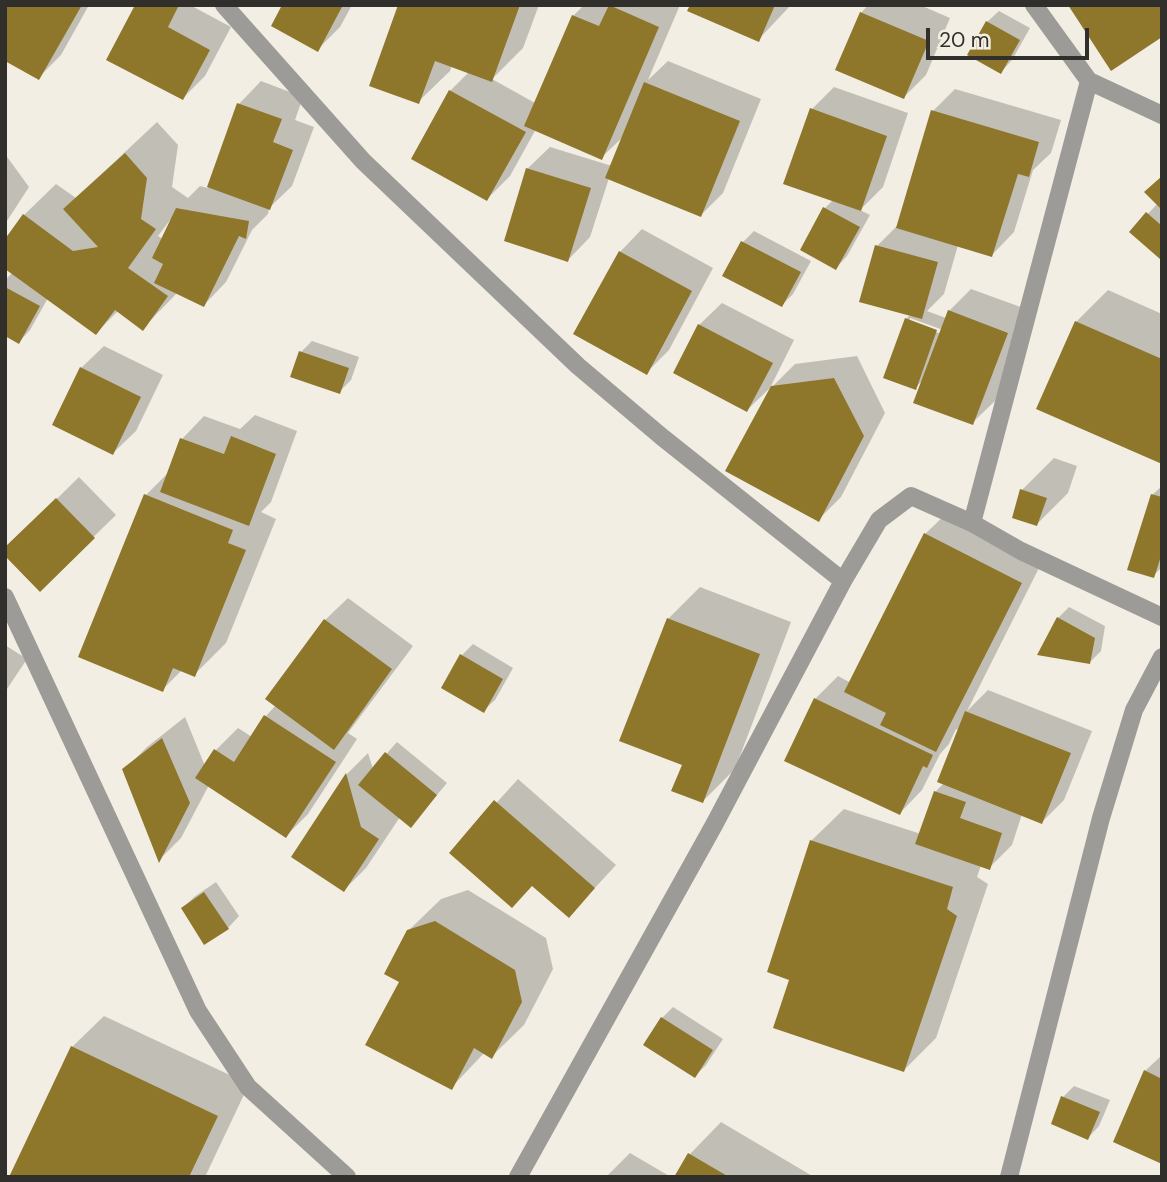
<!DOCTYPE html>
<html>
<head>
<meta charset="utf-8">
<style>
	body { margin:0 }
	#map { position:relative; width:1167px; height:1182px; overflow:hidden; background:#f2eee4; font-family:"DM Sans",sans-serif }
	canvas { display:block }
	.frame { position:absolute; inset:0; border:7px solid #302f2b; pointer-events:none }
	.scale { position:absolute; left:926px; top:28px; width:163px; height:32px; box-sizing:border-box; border:4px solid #302f2b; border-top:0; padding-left:9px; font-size:21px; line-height:24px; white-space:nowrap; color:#302f2b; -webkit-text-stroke:5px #f2eee4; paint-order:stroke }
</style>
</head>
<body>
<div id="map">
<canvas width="1167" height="1182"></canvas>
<div class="frame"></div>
<div class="scale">20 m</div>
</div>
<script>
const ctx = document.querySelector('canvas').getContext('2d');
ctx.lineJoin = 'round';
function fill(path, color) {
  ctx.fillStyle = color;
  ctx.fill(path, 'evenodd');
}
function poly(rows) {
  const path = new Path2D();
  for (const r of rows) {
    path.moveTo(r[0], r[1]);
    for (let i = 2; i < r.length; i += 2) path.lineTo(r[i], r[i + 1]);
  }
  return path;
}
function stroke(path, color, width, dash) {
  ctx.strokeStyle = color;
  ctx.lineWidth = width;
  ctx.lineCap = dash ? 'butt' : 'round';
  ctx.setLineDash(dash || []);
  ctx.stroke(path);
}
const shadow = poly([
	[5,5,89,5,61,55,38,78],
	[137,5,190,5,231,27,205,76,183,98],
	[284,5,352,5,340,27,318,49],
	[400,5,539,5,523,48,492,79,535,103,573,16,584,5,680,5,648,80,668,61,761,99,723,193,701,215,609,178,590,237,568,260,527,169,550,147,612,166,624,136,601,158,536,129,510,176,487,199,450,91,469,72,452,65,450,71,418,102],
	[692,5,791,5,758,40],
	[868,5,920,5,950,18,926,75,904,97,861,13],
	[999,11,1030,28,1012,60,1001,72,987,22],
	[261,81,303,97,295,120,314,127,292,186,269,208,268,214,252,230,226,282,204,305,178,292,143,328,119,310,96,333,48,298,30,330,19,342,5,334,5,280,13,272,24,215,56,184,76,198,157,122,178,145,172,187,188,198,200,186,208,188,239,104],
	[170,220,172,221,163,239,158,236],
	[834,87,908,113,883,187,860,210,870,215,847,256,836,268,825,208,834,199,812,109],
	[955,89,1061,120,1051,153,1033,170,1014,232,992,255,958,245,944,294,927,311,946,318,949,311,971,289,1029,310,995,401,972,423,924,379,915,388,906,319,911,314,877,246,900,223,933,111],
	[910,318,946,331,944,335,910,322],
	[5,154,29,187,5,224],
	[1162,177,1162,254,1131,232,1158,203],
	[642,229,713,268,669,350,646,373,620,252],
	[754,231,811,261,793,294,782,305,725,275,743,242],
	[1108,290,1162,314,1162,462,1076,322],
	[722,303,794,340,770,388,747,410,699,325],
	[312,341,359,357,351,380,339,392,301,352],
	[104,346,163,375,136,431,113,453,81,368],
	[857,356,885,413,841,497,818,520,772,387,795,364],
	[255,415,297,431,271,502,261,512,276,519,226,643,194,675,182,670,162,690,146,495,170,471,182,439,204,416,240,429],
	[1054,458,1077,466,1068,493,1037,524,1022,490],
	[79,477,116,515,40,589,5,550],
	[1162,486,1162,567,1153,576,1152,495],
	[948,512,1043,560,967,711,988,690,1092,731,1064,800,1042,822,1022,814,1012,845,989,868,981,865,977,877,988,884,936,1038,904,1070,791,979,769,971,812,840,844,809,921,834,935,792,944,783,959,730,956,729,949,744,940,754,922,790,900,813,815,699,838,676,851,683,925,534],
	[700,587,791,622,735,769,703,801,668,619],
	[348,598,413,646,348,733,357,739,308,814,286,836,209,785,181,838,159,860,124,770,147,747,185,717,205,766,216,750,238,728,252,737,266,716,276,705,325,620],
	[1069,607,1105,626,1101,651,1090,662,1058,618],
	[473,644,513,668,495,700,483,711,462,655],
	[5,645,27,659,5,692],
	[397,742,447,783,411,826,400,817,366,868,344,890,293,856,347,774,368,753,373,769],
	[518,779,616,865,569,916,533,885,451,853],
	[216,882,239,916,228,928,183,908,194,897],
	[468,890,546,938,553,969,524,1025,492,1056,485,1052,451,1088,401,981,408,931,441,899],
	[673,1007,723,1039,706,1065,695,1076,662,1018],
	[104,1016,249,1084,205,1177,11,1177,72,1047],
	[1162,1055,1162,1162,1145,1071],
	[1074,1086,1110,1100,1099,1126,1088,1138,1063,1097],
	[721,1122,814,1177,676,1177,690,1154],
	[630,1153,671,1177,606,1177]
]);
const building = poly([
	[5,5,82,5,39,80,5,61],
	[135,5,179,5,168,27,210,50,183,100,106,60],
	[282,5,343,5,318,52,271,26],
	[398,5,434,5,440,7,441,5,520,5,492,82,435,61,419,104,369,86],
	[609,5,659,27,602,160,524,126,572,15,599,26],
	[690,5,775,5,759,42,687,11],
	[1068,5,1159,5,1162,10,1162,37,1111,71],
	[860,12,929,41,904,99,835,70],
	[986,21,1020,40,1001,74,967,55],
	[644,82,740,121,701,217,605,178],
	[449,90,526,132,487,201,411,159],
	[237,103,282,119,273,142,293,150,270,210,207,187],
	[810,108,887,136,861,211,783,184],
	[931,110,1039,142,1029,177,1018,174,992,257,896,228],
	[125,153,147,178,141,219,156,229,128,268,168,296,143,331,115,310,96,335,5,269,5,239,23,214,73,251,98,247,63,209],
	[526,168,591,188,568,262,504,241],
	[1162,176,1162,210,1144,192],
	[823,207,860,227,836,270,800,250],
	[176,208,249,221,246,239,239,236,204,307,154,283,163,264,152,258],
	[1146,212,1162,226,1162,256,1160,259,1129,232],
	[741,241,801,272,782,307,722,276],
	[875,245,938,262,922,319,859,302],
	[619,251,692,291,647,375,573,334],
	[5,287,40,306,19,344,5,336],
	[948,310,1008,333,973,425,913,403],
	[905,318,937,330,916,390,883,378],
	[1075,321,1162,359,1162,464,1036,409],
	[698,324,773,363,747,412,673,373],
	[299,351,349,368,340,394,290,377],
	[80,367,141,397,113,455,52,425],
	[834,378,864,436,819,522,725,471,771,386],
	[231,436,276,454,249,526,160,492,180,438,224,454],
	[1020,489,1047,498,1037,526,1012,518],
	[144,494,233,530,228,543,246,550,195,677,173,668,163,692,78,657],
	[1151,494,1162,497,1162,553,1154,578,1127,570],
	[56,498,95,538,40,592,5,556,5,547],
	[924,533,1022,583,936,752,880,725,886,713,844,692],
	[1057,617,1095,638,1090,664,1037,655],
	[667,618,760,654,703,803,671,791,682,765,619,741],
	[324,619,392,669,334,750,265,699],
	[460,654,503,679,484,713,441,688],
	[814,698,933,755,927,768,923,766,900,815,784,761],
	[965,711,1071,753,1042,824,937,782],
	[264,715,336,762,286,838,195,778,214,749,234,762],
	[162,738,190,803,159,863,122,769],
	[385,752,437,795,411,828,358,785],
	[346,773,361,827,379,839,344,892,291,857],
	[934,791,966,802,960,818,1002,833,990,870,915,844],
	[494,800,595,888,569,918,532,886,512,908,449,853],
	[810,840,953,887,947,909,957,916,904,1072,773,1028,789,980,767,972],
	[204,892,229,929,204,945,181,908],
	[435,921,515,970,522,1002,492,1059,474,1048,452,1090,365,1045,399,982,384,974,407,930],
	[661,1017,713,1050,695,1078,643,1045],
	[71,1046,218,1116,189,1177,9,1177],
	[1144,1070,1162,1079,1162,1164,1113,1142],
	[1061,1096,1100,1112,1088,1140,1051,1124],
	[688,1153,729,1177,674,1177]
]);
const minor = poly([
	[224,5,363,161,578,366,662,437,843,581],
	[1034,5,1089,81,1162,115],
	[972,523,1089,81],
	[5,597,198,1011,248,1087,347,1177],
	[518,1177,714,825,843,581,879,520,911,496,972,523,1021,551,1162,617],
	[1009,1177,1101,818,1134,710,1162,657]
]);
fill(shadow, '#0003');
fill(building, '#8e762a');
stroke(minor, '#9d9b97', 18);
</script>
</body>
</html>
